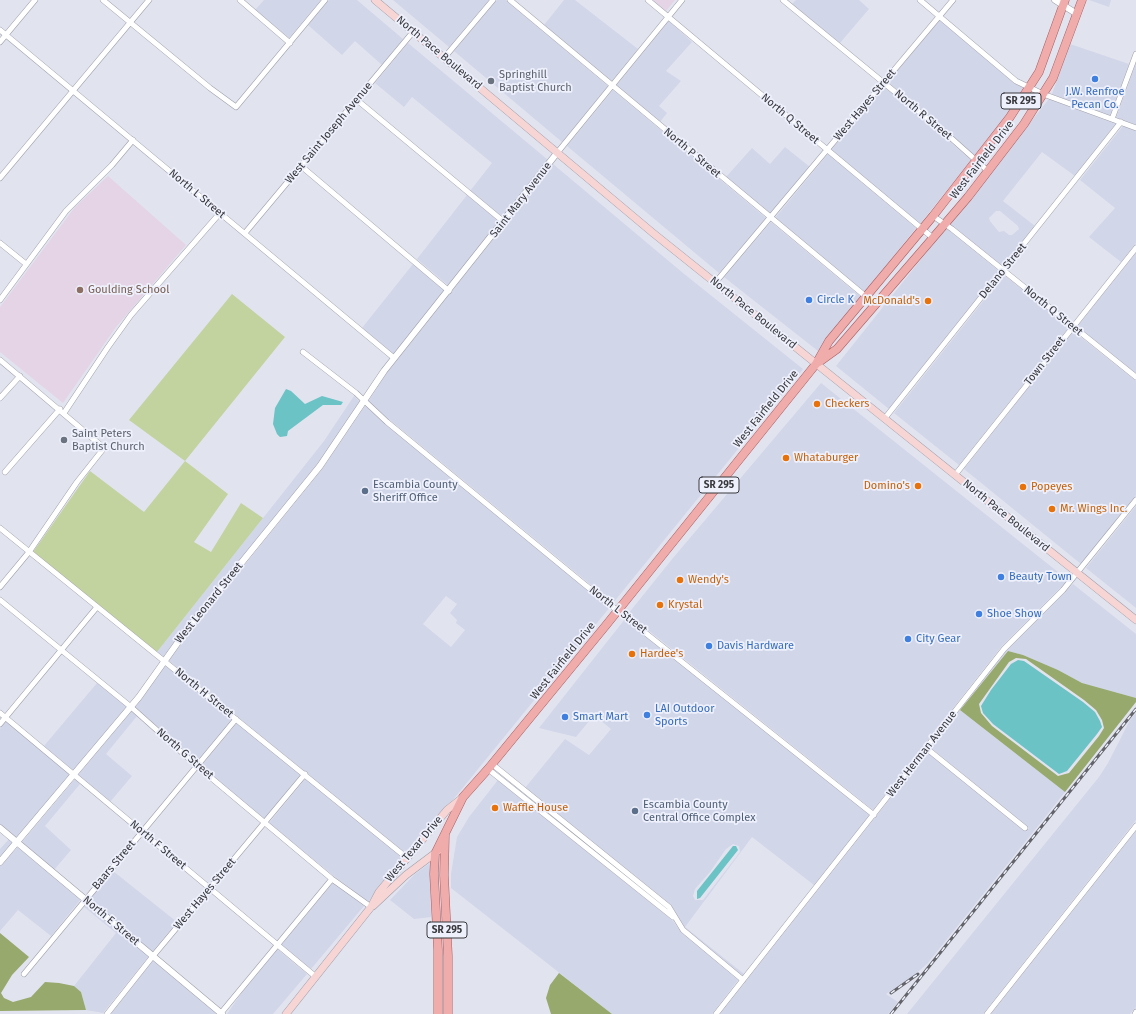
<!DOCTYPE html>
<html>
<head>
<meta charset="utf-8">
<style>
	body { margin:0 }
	canvas { display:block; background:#e1e3ef }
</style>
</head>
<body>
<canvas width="1136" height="1014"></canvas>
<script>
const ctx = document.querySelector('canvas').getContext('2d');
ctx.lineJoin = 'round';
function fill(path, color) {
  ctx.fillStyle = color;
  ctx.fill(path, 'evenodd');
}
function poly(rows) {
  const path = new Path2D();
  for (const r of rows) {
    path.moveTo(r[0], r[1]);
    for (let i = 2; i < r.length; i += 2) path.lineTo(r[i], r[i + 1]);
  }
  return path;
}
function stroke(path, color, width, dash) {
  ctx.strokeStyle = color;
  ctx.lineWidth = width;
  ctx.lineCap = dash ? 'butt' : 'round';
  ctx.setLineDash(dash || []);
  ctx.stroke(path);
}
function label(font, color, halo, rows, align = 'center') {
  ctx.font = font + ' "Fira Sans",sans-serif';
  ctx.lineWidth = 3.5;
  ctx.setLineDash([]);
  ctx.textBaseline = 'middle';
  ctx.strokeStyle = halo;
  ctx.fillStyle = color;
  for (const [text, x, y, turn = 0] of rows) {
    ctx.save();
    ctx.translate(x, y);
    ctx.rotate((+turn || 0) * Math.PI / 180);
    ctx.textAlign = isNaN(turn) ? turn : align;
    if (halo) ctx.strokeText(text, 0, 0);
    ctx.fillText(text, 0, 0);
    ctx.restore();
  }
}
const built = poly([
	[264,0,321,0,289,38,255,10],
	[329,0,357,0,403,39,382,65,355,41,342,55,308,25],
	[393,0,489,0,449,47],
	[497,0,506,0,608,86,562,142,454,51],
	[564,0,575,0,638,49,611,82,544,25],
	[796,0,859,0,869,9,840,43,792,4],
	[1089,0,1111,0,1109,7],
	[940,20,1014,83,1024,88,1008,115,974,156,888,82],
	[669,21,692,42,666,71,681,81,659,106,667,113,660,122,616,86],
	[408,43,548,160,503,218,470,191,492,163,412,97,404,107,375,83],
	[1070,44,1129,64,1110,116,1052,94],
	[1136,63,1136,125,1116,118],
	[885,86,971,160,920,224,831,150],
	[613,90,766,218,719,273,567,146],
	[1049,99,1116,124,1075,176,1042,152,1003,201,1035,226,1002,267,949,224],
	[996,211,1000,211,1018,226,1019,229,1012,235,1009,235,1004,231,999,232,990,221,989,218],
	[1123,126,1136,131,1136,243,1121,262,1089,237,1115,208,1080,180],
	[785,147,810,167,770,214,699,155,726,177,752,148,770,164],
	[828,154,916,228,864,293,775,218],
	[553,164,683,273,803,369,613,603,368,402,386,374],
	[467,195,500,222,449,286,417,259],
	[771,222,861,297,818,351,724,277],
	[946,228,999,271,889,409,836,366],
	[1136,253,1136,374,1077,327],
	[413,264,445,291,393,354,362,328],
	[1004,275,1069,327,959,465,894,413],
	[1073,331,1136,381,1136,495,1081,564,964,469],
	[821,383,1068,580,1001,647,873,810,628,614,673,558],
	[354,396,360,402,318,464,163,657,157,652,324,441],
	[365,406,610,607,452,801,444,808,406,854,168,660,323,468],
	[446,596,457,604,450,613,457,620,456,623,465,630,451,647,423,624],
	[1136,506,1136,608,1086,568],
	[1073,584,1136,634,1136,698,1082,683,1058,670,1023,655,1008,651,962,707,1006,651],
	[625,619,870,815,814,885,752,837,685,927,744,974,742,976,685,928,671,905,525,788,565,739,589,755,611,729,594,715,576,737,539,728],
	[733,844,739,846,740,852,703,900,695,900,693,896,695,889,710,872,726,849],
	[165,665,232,719,197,761,135,707],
	[97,683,127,707,74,771,44,746],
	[960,710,1065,792,1046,816,927,964,913,976,886,994,898,1002,888,1014,720,1014,927,752,1026,832,1029,828,931,748],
	[131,711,137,716,106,754,132,776,110,802,78,775],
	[1136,713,1136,820,983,1014,907,1014,1099,777,1108,763,1130,720],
	[6,721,70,775,17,838,0,824,0,729],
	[237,723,301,774,264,819,201,766],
	[306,778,403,858,368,902,334,876,269,823],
	[75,779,80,784,45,826,71,850,54,870,22,842],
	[498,780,673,921,681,932,738,980,712,1014,612,1014,451,888,451,874,457,837,469,817],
	[1136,831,1136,1007,1130,1014,991,1014],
	[9,839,13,843,0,857,0,849],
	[18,847,81,899,51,936,18,910,0,931,0,866],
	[430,863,431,917,414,919,390,900,415,874],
	[113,871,177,922,152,952,89,899],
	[333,883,364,906,311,969,281,945],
	[86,903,149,956,103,1013,86,1010,81,992,74,986,116,933,83,906],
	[277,949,307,974,273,1014,227,1014,247,985],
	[153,960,218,1014,111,1014]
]);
const education = poly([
	[653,0,675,0,666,11],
	[108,176,186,245,116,327,63,403,0,352,0,307,75,207]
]);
const green = poly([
	[232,294,285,337,185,461,228,494,194,542,211,552,241,503,263,518,157,652,33,552,90,471,144,512,185,461,129,420]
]);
const forest = poly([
	[1008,651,1023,655,1058,670,1082,683,1136,698,1136,702,1065,792,960,710],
	[1016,658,1026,659,1084,700,1096,710,1102,720,1104,728,1099,736,1069,773,1058,776,992,726,981,713,979,704,1009,662],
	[0,933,29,957,12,975,1,993,4,998,13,1002,31,997,45,982,59,983,74,986,81,992,86,1010,0,1011],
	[559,973,612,1014,551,1014,546,998,550,985]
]);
const water = poly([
	[286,389,291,391,305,404,322,396,343,402,341,405,323,405,288,431,287,436,280,437,277,434,273,424,275,408],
	[1018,660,1024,661,1083,702,1095,712,1100,721,1102,727,1097,734,1067,771,1059,774,993,724,983,713,981,706,991,690,1011,664],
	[733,846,736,846,738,850,700,898,697,899,697,891]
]);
const minor = poly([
	[103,0,210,88,236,107,325,0],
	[240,0,290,43],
	[510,0,876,305],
	[648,0,933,238],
	[783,0,951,138,988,171],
	[920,0,1016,81,1043,94,1136,128],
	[0,30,394,358],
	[0,42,35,0],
	[444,58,493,0],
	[357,100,504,222],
	[1112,119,1136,54],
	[557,153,682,0],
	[301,166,449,291],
	[0,178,149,0],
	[933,216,952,229,1136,377],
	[245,233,413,32],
	[0,243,26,264],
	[715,283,953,0],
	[0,300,66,211,112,165,133,140],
	[303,352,356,393,387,422,584,584,874,815],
	[0,360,104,448,77,482,29,552,0,587],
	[0,398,20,376],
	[64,413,108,347,131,315,220,213],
	[885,418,1121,122],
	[5,472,60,409],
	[955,475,1136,248],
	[0,528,407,858],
	[0,600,131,707,197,766,332,879,371,907],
	[0,713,316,977],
	[0,724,97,607],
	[926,748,1025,828],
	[492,764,669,907,683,930,743,980],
	[488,769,673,917],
	[24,974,236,719],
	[221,1013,332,879],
	[107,1014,153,956,305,774],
	[716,1014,1004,649,1063,590,1136,500],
	[987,1014,1136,826],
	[1135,1014,1136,1012]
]);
const tertiary = poly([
	[1055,0,1077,14],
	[0,828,222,1014],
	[0,862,139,697,186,631,320,466,384,371,557,153]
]);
const secondary = poly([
	[375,0,653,233,1136,620],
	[373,906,406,875,438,851],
	[286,1014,371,907,379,892,447,810,462,798]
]);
const primary = poly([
	[819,362,837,349,926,246,968,197,1024,124,1053,78,1082,0],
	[445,835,444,875,448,956,448,1014],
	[438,1014,438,950,434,874,435,854,463,797,488,769,607,624,816,364,829,341,933,216,1010,117,1039,72,1065,0]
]);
const rail = poly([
	[891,993,918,974],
	[891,1014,1136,709]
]);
const markers = [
	[1095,79,4,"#3f7fe0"],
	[491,81,4,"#6b7280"],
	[80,290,4,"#8d6e63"],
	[809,300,4,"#3f7fe0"],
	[928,301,4,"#e8710a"],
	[817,404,4,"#e8710a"],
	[64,440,4,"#6b7280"],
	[786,458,4,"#e8710a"],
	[918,486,4,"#e8710a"],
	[1023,487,4,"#e8710a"],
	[365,491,4,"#5c6f8a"],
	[1052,509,4,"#e8710a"],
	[1001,577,4,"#3f7fe0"],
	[680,580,4,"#e8710a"],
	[660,605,4,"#e8710a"],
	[979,614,4,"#3f7fe0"],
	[908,639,4,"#3f7fe0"],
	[709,646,4,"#3f7fe0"],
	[632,654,4,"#e8710a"],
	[647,715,4,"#3f7fe0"],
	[565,717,4,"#3f7fe0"],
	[495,808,4,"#e8710a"],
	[635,811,4,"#5c6f8a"]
];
const shields = [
	[1021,101,40],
	[719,485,40],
	[447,930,40]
];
const shieldNames = [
	["SR 295",1021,101],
	["SR 295",719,485],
	["SR 295",447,930]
];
const streetNames = [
	["North Pace Boulevard",439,53,40],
	["West Hayes Street",865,105,-50],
	["North R Street",923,115,40],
	["North Q Street",790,119,40],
	["West Saint Joseph Avenue",329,133,-50],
	["North P Street",692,153,40],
	["West Fairfield Drive",982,160,-52],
	["North L Street",197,194,40],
	["Saint Mary Avenue",521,200,-52],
	["Delano Street",1003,271,-51],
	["North Q Street",1053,311,39],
	["North Pace Boulevard",753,313,39],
	["Town Street",1045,361,-52],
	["West Fairfield Drive",766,409,-51],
	["North Pace Boulevard",1006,516,39],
	["West Leonard Street",209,603,-51],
	["North L Street",618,610,38],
	["West Fairfield Drive",563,661,-51],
	["North H Street",204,693,39],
	["North G Street",185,754,41],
	["West Herman Avenue",922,754,-52],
	["North F Street",158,845,40],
	["West Texar Drive",414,849,-50],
	["Baars Street",114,865,-50],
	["West Hayes Street",205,894,-50],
	["North E Street",111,921,40]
];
const worshipNames = [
	["Springhill",499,75],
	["Baptist Church",499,88],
	["Saint Peters",72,434],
	["Baptist Church",72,447]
];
const shopNames = [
	["J.W. Renfroe",1095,92,"center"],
	["Pecan Co.",1095,105,"center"],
	["Circle K",817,300],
	["Beauty Town",1009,577],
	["Shoe Show",987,614],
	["City Gear",916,639],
	["Davis Hardware",717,646],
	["LAI Outdoor",655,709],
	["Sports",655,722],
	["Smart Mart",573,717]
];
const educationNames = [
	["Goulding School",88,290]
];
const foodNames = [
	["McDonald's",920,301,"right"],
	["Checkers",825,404],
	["Whataburger",794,458],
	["Domino's",910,486,"right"],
	["Popeyes",1031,487],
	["Mr. Wings Inc.",1060,509],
	["Wendy's",688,580],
	["Krystal",668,605],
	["Hardee's",640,654],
	["Waffle House",503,808]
];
const serviceNames = [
	["Escambia County",373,485],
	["Sheriff Office",373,498],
	["Escambia County",643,805],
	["Central Office Complex",643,818]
];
fill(built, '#d2d6e9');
fill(education, '#e5d4e5');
fill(green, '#c2d39f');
fill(forest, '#97a96d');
fill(water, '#6bc3c6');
stroke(minor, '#9d9faa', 6);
stroke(tertiary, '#9d9faa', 7);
stroke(secondary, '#9d9faa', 8);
stroke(primary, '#a95e60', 9);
stroke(minor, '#fff', 5);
stroke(tertiary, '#fff', 6);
stroke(secondary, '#f8d5d5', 7);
stroke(primary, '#f0abab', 8);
stroke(rail, '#63646a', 3);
stroke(rail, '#eef1fc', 1.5, [4.5]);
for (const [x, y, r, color] of markers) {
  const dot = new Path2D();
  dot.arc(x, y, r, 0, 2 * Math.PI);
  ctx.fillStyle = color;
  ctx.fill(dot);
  stroke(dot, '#eef1fc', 1.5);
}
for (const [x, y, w] of shields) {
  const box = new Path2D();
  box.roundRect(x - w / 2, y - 8, w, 16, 3);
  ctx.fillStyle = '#eef1fc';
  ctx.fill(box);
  stroke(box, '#38383d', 1);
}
label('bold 10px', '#38383d', null, shieldNames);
label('11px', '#38383d', '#eef1fc', streetNames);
label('11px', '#5b616d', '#eef1fc', worshipNames, 'left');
label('11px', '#366cbe', '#eef1fc', shopNames, 'left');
label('11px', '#785e54', '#eef1fc', educationNames, 'left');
label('11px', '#c56008', '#eef1fc', foodNames, 'left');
label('11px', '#4e5e75', '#eef1fc', serviceNames, 'left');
</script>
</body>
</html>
